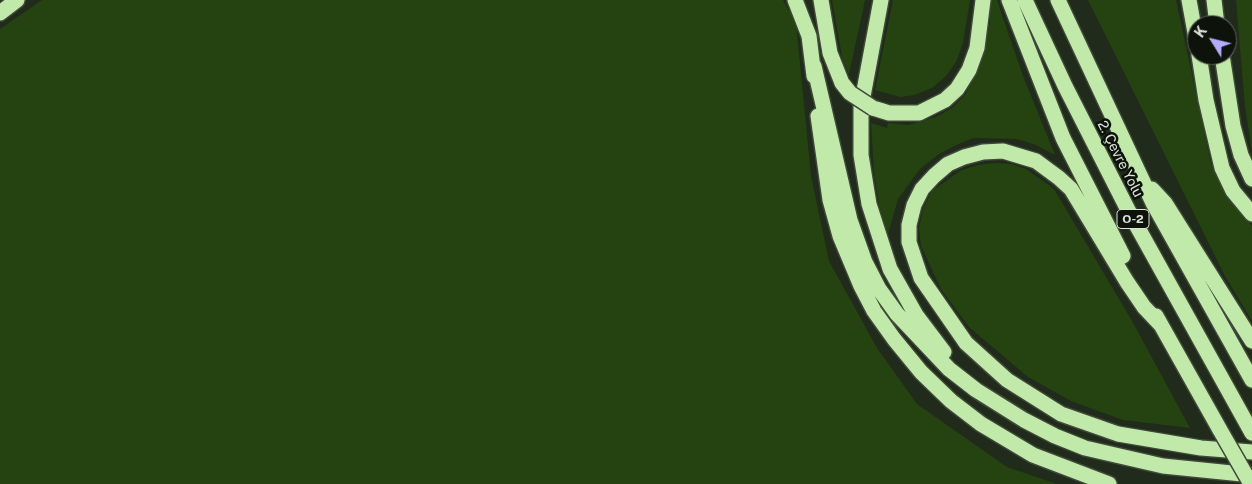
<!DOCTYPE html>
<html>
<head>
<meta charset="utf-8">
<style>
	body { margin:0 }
	#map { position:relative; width:1252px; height:484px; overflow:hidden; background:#212b1b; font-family:"Public Sans",sans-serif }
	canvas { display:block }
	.north { position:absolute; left:1187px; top:15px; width:50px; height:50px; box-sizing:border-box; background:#0d120b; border:1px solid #60665d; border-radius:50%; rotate:306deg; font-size:14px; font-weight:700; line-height:20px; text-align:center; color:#dce3d8 }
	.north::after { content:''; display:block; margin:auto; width:18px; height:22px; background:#b3adf9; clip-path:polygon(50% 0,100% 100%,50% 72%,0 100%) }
</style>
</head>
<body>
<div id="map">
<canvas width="1252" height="484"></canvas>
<div class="north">K</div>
</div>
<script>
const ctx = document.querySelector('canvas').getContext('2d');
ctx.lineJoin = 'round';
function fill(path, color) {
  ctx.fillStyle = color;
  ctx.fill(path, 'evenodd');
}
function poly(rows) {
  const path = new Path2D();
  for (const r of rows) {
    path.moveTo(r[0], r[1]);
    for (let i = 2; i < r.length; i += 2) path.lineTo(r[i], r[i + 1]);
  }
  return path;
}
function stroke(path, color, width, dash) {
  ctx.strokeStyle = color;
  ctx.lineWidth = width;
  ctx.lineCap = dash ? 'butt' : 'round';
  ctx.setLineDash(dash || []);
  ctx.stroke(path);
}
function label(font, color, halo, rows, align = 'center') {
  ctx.font = font + ' "Public Sans",sans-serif';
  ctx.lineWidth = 5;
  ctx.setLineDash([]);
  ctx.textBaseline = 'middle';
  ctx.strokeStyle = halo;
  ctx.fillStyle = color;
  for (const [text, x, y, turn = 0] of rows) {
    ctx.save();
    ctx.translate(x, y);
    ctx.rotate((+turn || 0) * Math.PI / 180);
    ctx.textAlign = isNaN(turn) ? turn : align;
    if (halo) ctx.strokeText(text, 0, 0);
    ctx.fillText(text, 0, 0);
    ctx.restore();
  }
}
const green = poly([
	[42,0,783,0,796,23,811,176,829,261,877,348,917,404,1007,467,1057,484,0,484,0,29],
	[832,0,865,0,849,74,843,62],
	[893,0,970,0,963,43,956,62,946,76,932,88,914,95,901,97,875,90],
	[990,0,997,0,1023,76,1055,155,1036,145,1017,139,973,138,956,145,939,154,920,169,898,199,888,234,879,205,874,173,871,123,887,128,888,123,908,125,936,117,952,108,965,95,976,74,990,23],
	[1088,0,1176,0,1211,164,1229,200,1252,226,1252,321,1225,276],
	[1236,0,1252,0,1252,151,1245,107],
	[995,163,1011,164,1026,169,1054,189,1132,321,1190,428,1123,420,1071,401,1028,377,969,327,941,289,921,246,919,228,923,209,932,191,960,171,977,165]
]);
const highway = poly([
	[795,0,809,36,814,76],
	[821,0,830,53,842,83],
	[881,0,861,107,861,155,869,204,890,269,916,315,944,352],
	[1009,0,1063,138,1123,256],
	[1025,0,1065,86,1128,210,1252,433],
	[1058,0,1153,203,1252,380],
	[1189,0,1197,44],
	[1214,0,1217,25],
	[0,13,17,0],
	[1199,55,1206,100,1222,168,1233,191,1252,214],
	[1222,55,1233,126,1241,155,1252,179],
	[814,66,850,220,865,262,879,289,897,314,949,369,976,390,1024,420,1055,436,1085,448,1163,466,1252,475],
	[873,108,889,113,919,113,945,100,957,89,969,70,977,48,983,0],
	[818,116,830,200,840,236,861,286,874,311,894,339,921,372,951,401,981,424,1033,455,1109,484],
	[1152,189,1165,203,1252,341],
	[1156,316,1220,430],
	[1161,325,1144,307,1127,282,1071,189,1059,178,1036,161,1003,151,983,152,964,157,948,164,934,176,922,189,914,205,909,225,909,242,921,278,966,343,1007,380,1061,414,1118,434,1201,448,1252,452]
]);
const highwayBridge = poly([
	[842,83,850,93,873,108],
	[1220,430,1251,484]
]);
const shields = [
	[1133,219,32]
];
const shieldNames = [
	["O-2",1133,219]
];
const streetNames = [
	["2. Çevre Yolu",1120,159,63]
];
fill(green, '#254211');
stroke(highway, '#3f4839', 18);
stroke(highway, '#c1eaaa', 15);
stroke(highwayBridge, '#3f4839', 18, []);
stroke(highwayBridge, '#c1eaaa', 15);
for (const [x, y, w] of shields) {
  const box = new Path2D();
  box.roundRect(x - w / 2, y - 9.5, w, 19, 4);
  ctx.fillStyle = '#0d120b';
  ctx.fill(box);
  stroke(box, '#dce3d8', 1);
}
label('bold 12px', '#dce3d8', null, shieldNames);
label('14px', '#dce3d8', '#0d120b', streetNames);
</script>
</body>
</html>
